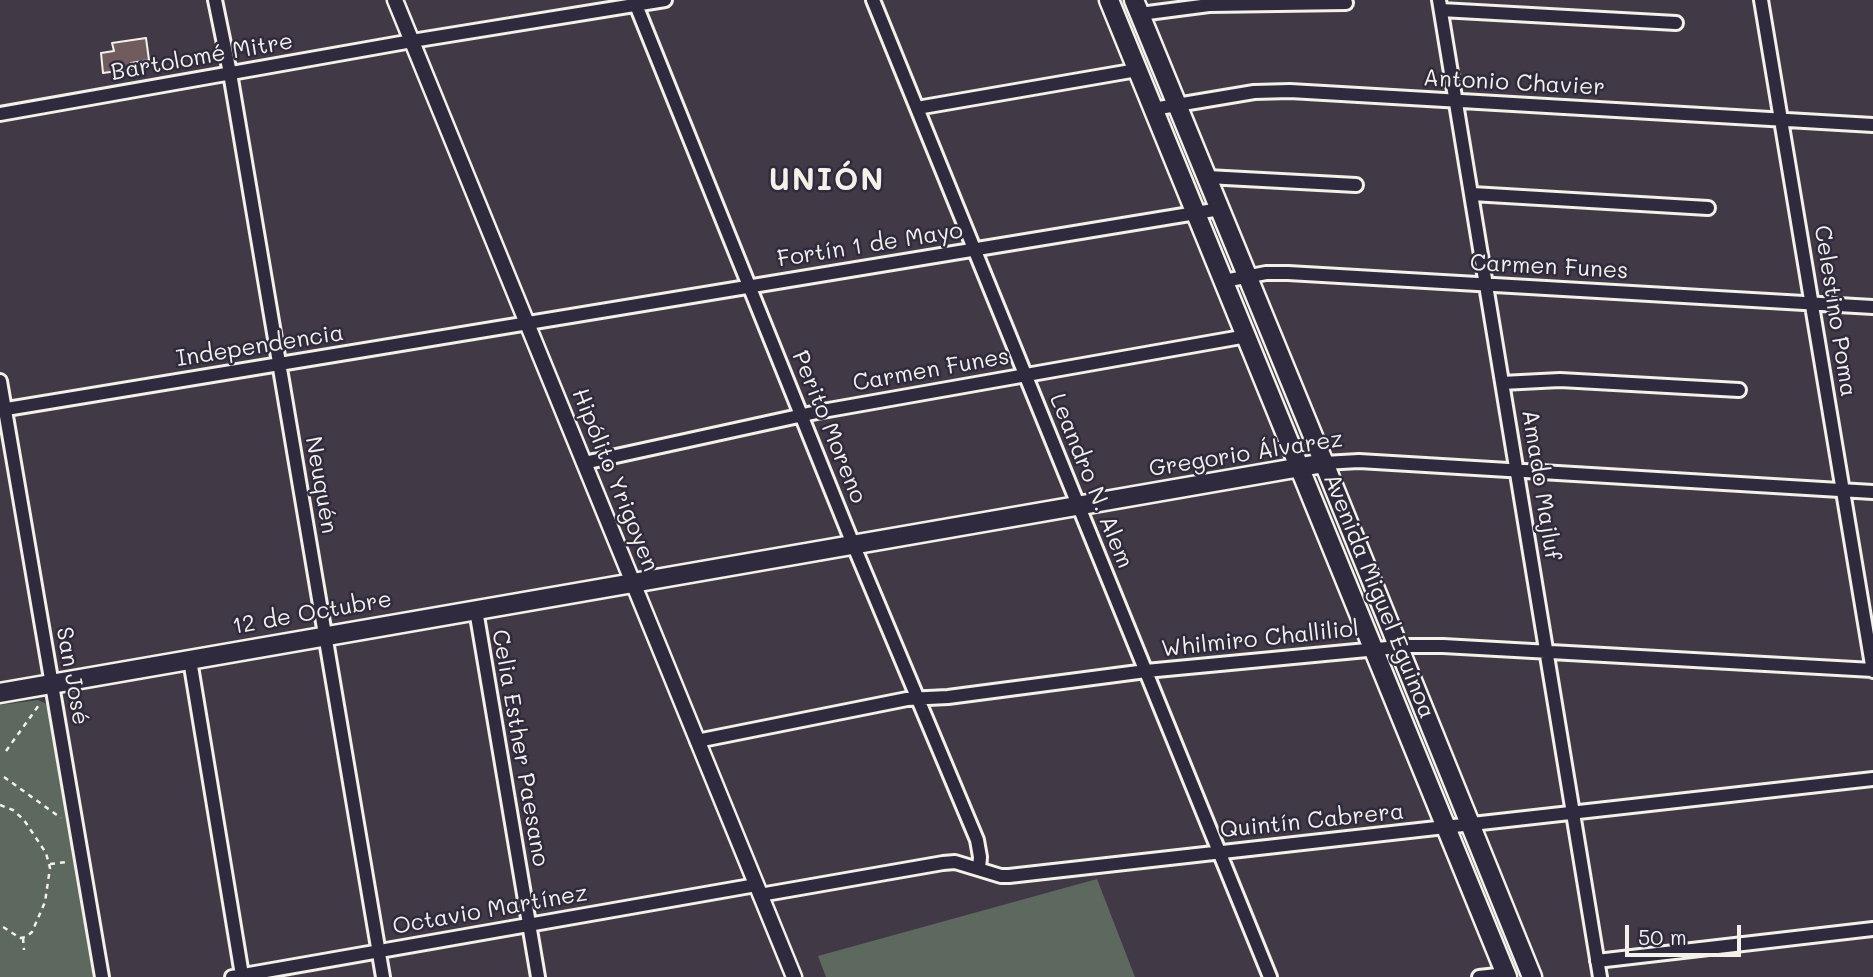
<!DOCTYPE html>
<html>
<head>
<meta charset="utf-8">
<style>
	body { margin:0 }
	#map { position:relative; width:1873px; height:977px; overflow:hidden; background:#423947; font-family:Mali,sans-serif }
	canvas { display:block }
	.scale { position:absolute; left:1625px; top:925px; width:116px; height:32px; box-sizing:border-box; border:4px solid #f4f1e8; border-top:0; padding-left:9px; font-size:21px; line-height:24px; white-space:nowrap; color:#f4f1e8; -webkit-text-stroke:5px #2f2a3d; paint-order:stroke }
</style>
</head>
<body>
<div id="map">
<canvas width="1873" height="977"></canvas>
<div class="scale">50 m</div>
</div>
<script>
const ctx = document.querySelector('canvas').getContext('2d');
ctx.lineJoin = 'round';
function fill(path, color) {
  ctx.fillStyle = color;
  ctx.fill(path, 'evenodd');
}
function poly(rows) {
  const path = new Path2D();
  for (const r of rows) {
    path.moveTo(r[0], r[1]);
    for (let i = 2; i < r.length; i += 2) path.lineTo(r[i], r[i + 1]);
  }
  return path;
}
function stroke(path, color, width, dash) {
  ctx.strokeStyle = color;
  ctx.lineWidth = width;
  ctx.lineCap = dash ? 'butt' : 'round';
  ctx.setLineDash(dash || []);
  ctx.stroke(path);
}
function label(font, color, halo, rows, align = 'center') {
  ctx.font = font + ' Mali,sans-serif';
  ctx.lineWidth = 5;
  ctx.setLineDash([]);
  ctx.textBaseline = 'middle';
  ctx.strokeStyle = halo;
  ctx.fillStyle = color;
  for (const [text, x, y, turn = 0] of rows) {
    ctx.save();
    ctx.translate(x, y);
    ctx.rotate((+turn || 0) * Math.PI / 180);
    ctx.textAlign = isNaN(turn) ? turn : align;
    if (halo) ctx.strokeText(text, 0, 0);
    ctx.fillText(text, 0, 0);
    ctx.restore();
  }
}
const green = poly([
	[38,700,45,703,49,709,93,977,0,977,0,705],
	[1097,879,1135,977,826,977,818,956]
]);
const building = poly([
	[146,38,149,60,131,63,132,69,103,73,101,53,114,51,112,43,146,38]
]);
const path = poly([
	[6,751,39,705],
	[4,777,61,818],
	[0,805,13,810,24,820,46,853,50,868,45,902,32,932,26,937,20,938,0,925],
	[50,864,67,862],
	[23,938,24,950]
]);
const minor = poly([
	[215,0,230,73,383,977],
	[634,0,853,544,977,840,980,857,979,869],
	[873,0,1270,977],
	[1439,0,1600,977],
	[1761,0,1873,671],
	[1441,10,1676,23],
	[1140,14,1209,5,1346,3],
	[917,108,1137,70],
	[1153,109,1254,92,1290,91,1873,125],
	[0,114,412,41,665,0],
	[1207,177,1356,185],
	[1472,194,1708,208],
	[1224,281,1266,273,1288,273,1873,307],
	[0,381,102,977],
	[1502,383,1560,380,1739,390],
	[0,410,1220,209],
	[584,463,817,412,1247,336],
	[1324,463,1359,461,1873,492],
	[476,610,538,977],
	[190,660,242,975],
	[697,741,907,699,948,697,1146,671,1409,646,1443,646,1873,670],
	[760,895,943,863,955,862,1001,876,1009,876,1873,779],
	[1597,961,1873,929],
	[232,977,756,885],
	[1479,977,1506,974]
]);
const tertiary = poly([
	[395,0,794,977]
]);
const secondary = poly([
	[1109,0,1507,977],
	[1134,0,1324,463,1532,977],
	[0,693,1324,463]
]);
const streetNames = [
	["Bartolomé Mitre",202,57,-10],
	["Antonio Chavier",1514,83,3],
	["Fortín 1 de Mayo",870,245,-9],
	["Carmen Funes",1549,267,3],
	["Celestino Poma",1835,311,81],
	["Independencia",260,346,-9],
	["Carmen Funes",931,370,-10],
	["Perito Moreno",829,427,68],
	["Gregorio Álvarez",1246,454,-9],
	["Hipólito Yrigoyen",615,480,68],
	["Leandro N. Alem",1091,481,68],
	["Neuquén",321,485,80],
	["Amado Majluf",1541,485,81],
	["Avenida Miguel Eguinoa",1379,596,68],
	["12 de Octubre",312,613,-10],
	["Whilmiro Challiliol",1260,639,-6],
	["San José",72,676,80],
	["Celia Esther Paesano",520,748,80],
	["Quintín Cabrera",1312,821,-6],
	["Octavio Martínez",490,910,-10]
];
const districtNames = [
	["UNIÓN",827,181]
];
fill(green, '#5d685e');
fill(building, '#705c5e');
stroke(building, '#f4f1e8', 2);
stroke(minor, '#f4f1e8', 18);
stroke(tertiary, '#f4f1e8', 19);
stroke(secondary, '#f4f1e8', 23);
stroke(path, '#f4f1e8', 2.5, [5, 5]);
stroke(minor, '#2f2a3d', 12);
stroke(tertiary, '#2f2a3d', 14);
stroke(secondary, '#2f2a3d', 18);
label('23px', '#f4f1e8', '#2f2a3d', streetNames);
ctx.letterSpacing = '2px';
label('bold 30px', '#f4f1e8', '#2f2a3d', districtNames);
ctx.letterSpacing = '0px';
</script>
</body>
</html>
